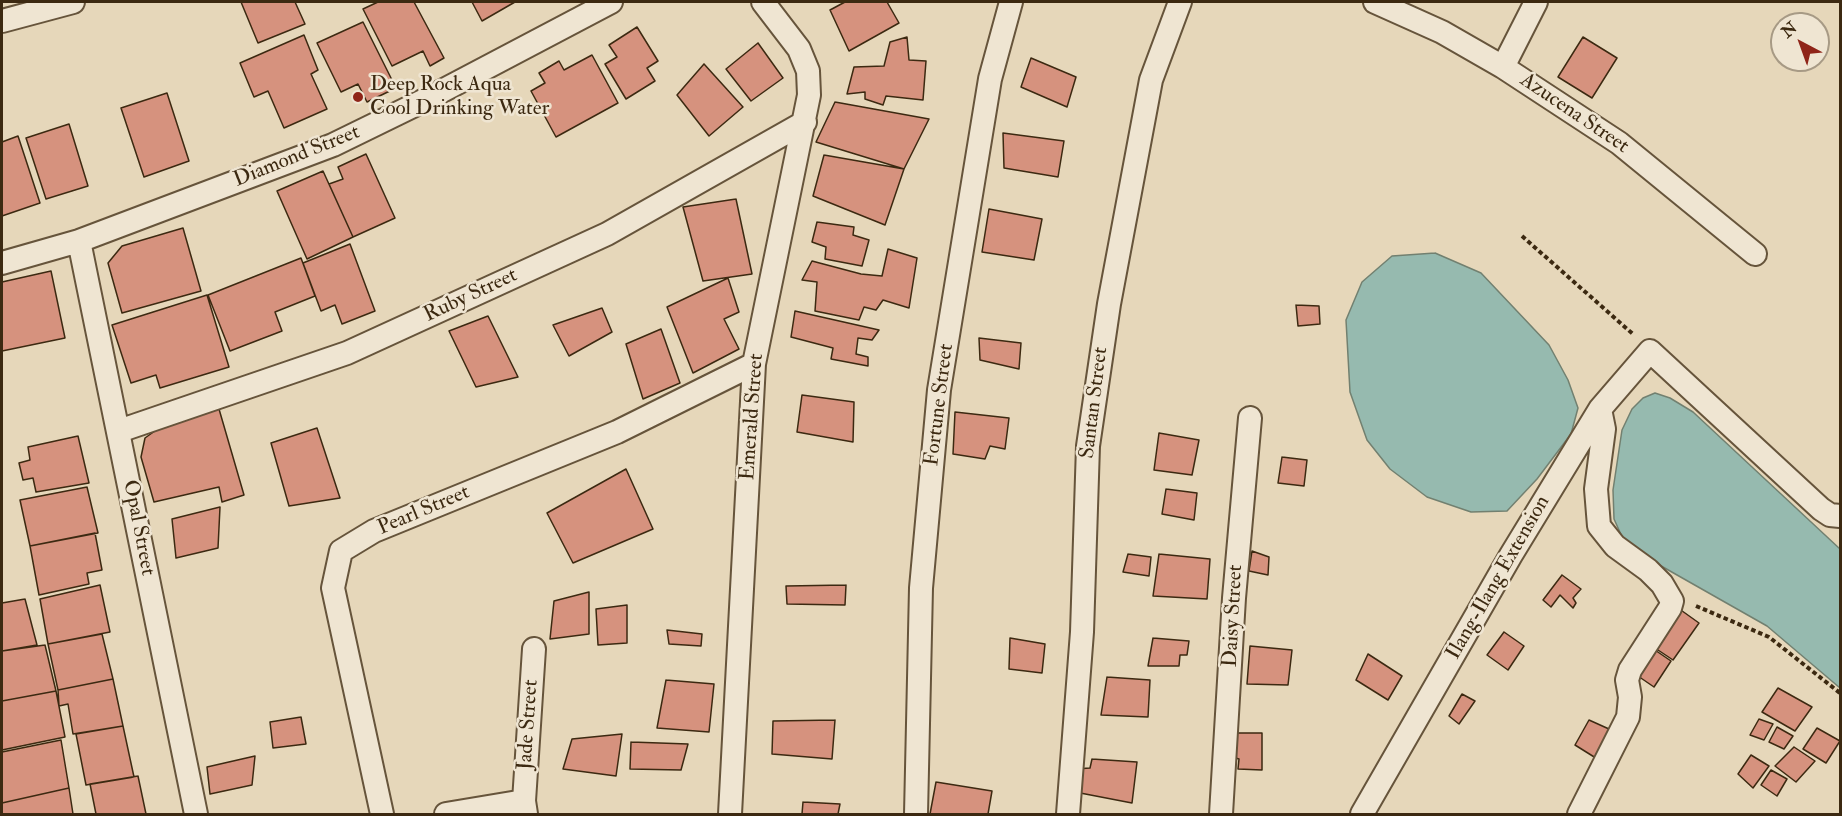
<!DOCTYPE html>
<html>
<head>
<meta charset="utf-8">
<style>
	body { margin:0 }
	#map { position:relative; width:1842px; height:816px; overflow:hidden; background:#e6d7ba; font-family:"IM FELL Double Pica",serif }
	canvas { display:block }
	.frame { position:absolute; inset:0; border:3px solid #3c2911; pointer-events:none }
	.north { position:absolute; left:1770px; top:12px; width:60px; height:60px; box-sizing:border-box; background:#efe5d2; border:2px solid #a79a85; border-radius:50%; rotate:319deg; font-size:16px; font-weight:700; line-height:24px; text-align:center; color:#3c2911 }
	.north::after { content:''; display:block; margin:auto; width:21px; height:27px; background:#8f2418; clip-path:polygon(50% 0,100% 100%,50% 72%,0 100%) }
</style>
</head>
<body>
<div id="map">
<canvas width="1842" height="816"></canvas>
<div class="frame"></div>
<div class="north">N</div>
</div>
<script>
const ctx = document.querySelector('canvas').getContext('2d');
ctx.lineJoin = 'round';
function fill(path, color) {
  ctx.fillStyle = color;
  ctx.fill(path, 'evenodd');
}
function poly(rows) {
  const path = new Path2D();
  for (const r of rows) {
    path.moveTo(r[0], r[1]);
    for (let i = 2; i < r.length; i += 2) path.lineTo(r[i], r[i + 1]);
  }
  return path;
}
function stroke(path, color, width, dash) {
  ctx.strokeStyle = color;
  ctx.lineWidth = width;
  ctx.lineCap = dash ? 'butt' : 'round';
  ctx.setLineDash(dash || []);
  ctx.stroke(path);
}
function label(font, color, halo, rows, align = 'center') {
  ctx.font = font + ' "IM FELL Double Pica",serif';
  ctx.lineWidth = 5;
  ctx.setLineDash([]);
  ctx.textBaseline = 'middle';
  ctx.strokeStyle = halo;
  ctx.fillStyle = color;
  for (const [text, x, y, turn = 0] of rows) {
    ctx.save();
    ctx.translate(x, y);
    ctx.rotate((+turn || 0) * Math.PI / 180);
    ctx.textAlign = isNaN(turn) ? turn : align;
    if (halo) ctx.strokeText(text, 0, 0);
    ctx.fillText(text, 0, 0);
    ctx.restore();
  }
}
const water = poly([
	[1435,253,1481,273,1549,345,1568,380,1578,408,1571,434,1537,479,1507,511,1471,512,1427,497,1390,469,1367,440,1350,392,1346,320,1362,282,1392,256,1435,253],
	[1655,393,1670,398,1693,412,1840,549,1840,688,1767,626,1640,554,1623,539,1614,519,1613,490,1622,430,1632,409,1643,398,1655,393]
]);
const building = poly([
	[241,2,295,2,305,24,258,43,241,2],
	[378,2,414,2,444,58,430,66,423,51,392,66,363,9,378,2],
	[472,2,515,2,482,21,472,2],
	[845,2,887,2,899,23,849,51,830,10,845,2],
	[363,22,396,88,367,102,358,84,341,92,317,43,363,22],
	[637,27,658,61,647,68,655,81,626,99,605,64,617,57,609,45,637,27],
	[304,35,318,70,311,74,327,109,284,128,268,91,254,97,240,63,304,35],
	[907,37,909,60,926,61,923,100,886,96,883,105,865,99,865,92,847,94,854,67,884,66,890,42,907,37],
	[1583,37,1617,58,1592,98,1558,77,1583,37],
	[758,43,783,78,751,101,726,69,758,43],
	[592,55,618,103,556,137,531,91,545,83,539,73,559,61,564,70,592,55],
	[1031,58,1076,77,1067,107,1021,87,1031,58],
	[704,64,743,107,709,136,677,95,704,64],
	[167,93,189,161,144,177,121,108,167,93],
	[835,102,929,119,904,169,816,142,835,102],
	[69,124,88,186,46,199,26,138,69,124],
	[1003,133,1064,141,1058,177,1004,168,1003,133],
	[18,136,40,203,2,216,2,142,18,136],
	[366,154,395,218,353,237,329,184,343,179,338,167,366,154],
	[824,155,904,169,885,225,813,196,824,155],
	[323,171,353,237,307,259,277,191,323,171],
	[736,199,752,274,703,281,683,207,736,199],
	[989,209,1042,219,1034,260,982,252,989,209],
	[817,222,854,227,853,235,869,240,862,266,825,259,826,247,812,242,817,222],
	[183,228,201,291,122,313,108,263,122,246,183,228],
	[350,244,375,311,342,324,335,305,321,311,303,263,350,244],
	[888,249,917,258,909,308,883,300,876,310,864,307,859,320,815,311,817,282,802,280,812,261,861,274,882,276,888,249],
	[301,258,315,296,275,312,282,331,230,351,208,295,301,258],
	[51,271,65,338,2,351,2,282,51,271],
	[728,278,739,312,724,319,739,349,693,373,667,307,728,278],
	[207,295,229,367,160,388,156,375,131,383,112,325,207,295],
	[1296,305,1319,306,1320,324,1298,326,1296,305],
	[602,308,612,332,569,356,553,325,602,308],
	[795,311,879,330,872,340,858,338,856,354,868,357,868,366,831,359,833,348,791,337,795,311],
	[488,316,518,377,476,387,449,331,488,316],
	[661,329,680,383,643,399,626,344,661,329],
	[979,338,1021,343,1019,369,980,360,979,338],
	[802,395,854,402,853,442,797,432,802,395],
	[219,409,244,495,222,502,219,487,154,502,141,457,145,438,159,428,219,409],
	[955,412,1009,418,1005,449,990,446,985,459,953,454,955,412],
	[317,428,340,498,289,506,271,443,317,428],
	[1159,433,1199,440,1192,475,1154,470,1159,433],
	[78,436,89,483,36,492,33,478,23,480,19,463,30,460,28,447,78,436],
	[1282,457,1307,460,1304,486,1278,483,1282,457],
	[626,469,653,529,573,563,547,513,626,469],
	[87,487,98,533,30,546,20,500,87,487],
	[1166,489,1197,493,1194,520,1162,514,1166,489],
	[220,507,218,548,176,558,172,519,220,507],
	[95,533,102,570,87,573,89,584,39,595,30,546,95,533],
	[1252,551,1269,557,1268,575,1249,571,1252,551],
	[1128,554,1151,557,1149,576,1123,572,1128,554],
	[1159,554,1210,559,1207,599,1153,596,1159,554],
	[1562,575,1581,589,1573,598,1576,603,1573,608,1560,595,1551,607,1543,600,1562,575],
	[100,585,110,632,48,644,40,599,100,585],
	[846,585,845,605,787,604,786,586,846,585],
	[589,592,589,634,550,639,554,601,589,592],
	[25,599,37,645,2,651,2,603,25,599],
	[627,605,627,643,598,645,596,609,627,605],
	[1678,608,1699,623,1673,660,1652,646,1678,608],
	[667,630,702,634,701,646,669,644,667,630],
	[1504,632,1524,646,1508,670,1487,655,1504,632],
	[102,634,113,679,58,690,48,644,102,634],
	[1010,638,1045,644,1042,673,1009,669,1010,638],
	[1153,638,1189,641,1187,655,1180,655,1179,666,1148,666,1153,638],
	[45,645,56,691,2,701,2,651,45,645],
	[1250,646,1292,650,1288,685,1247,684,1250,646],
	[1652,648,1671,661,1654,687,1635,674,1652,648],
	[1368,654,1402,676,1388,700,1356,680,1368,654],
	[1107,677,1150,680,1148,717,1101,715,1107,677],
	[113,679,123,726,73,734,68,704,59,706,58,690,113,679],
	[666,680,714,684,709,732,657,728,666,680],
	[1778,688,1812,707,1795,731,1762,712,1778,688],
	[56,691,65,737,2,750,2,701,56,691],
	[1462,694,1475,701,1459,724,1449,716,1462,694],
	[301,717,306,744,273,748,270,722,301,717],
	[1759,719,1773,724,1764,740,1750,735,1759,719],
	[835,720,832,759,772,754,773,721,835,720],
	[1589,720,1609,729,1599,760,1575,745,1589,720],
	[123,726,134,777,86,785,76,734,123,726],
	[1777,727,1793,736,1784,749,1769,742,1777,727],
	[1817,728,1840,741,1826,763,1803,749,1817,728],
	[1235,733,1262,733,1262,770,1238,769,1239,759,1232,757,1235,733],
	[622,734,616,776,563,769,572,739,622,734],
	[61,740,69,788,2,803,2,752,61,740],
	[631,742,688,744,681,770,630,769,631,742],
	[1794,747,1815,761,1796,782,1775,766,1794,747],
	[1751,755,1769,766,1753,788,1738,774,1751,755],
	[255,756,252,785,210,794,207,767,255,756],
	[1092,759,1137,762,1132,803,1075,792,1075,769,1090,768,1092,759],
	[1771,770,1787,779,1777,796,1761,785,1771,770],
	[138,776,146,814,96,814,90,784,138,776],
	[936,782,992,791,988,814,930,814,936,782],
	[69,788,73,814,2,814,2,803,69,788],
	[803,802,840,804,838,814,802,814,803,802]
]);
const path = poly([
	[1522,236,1634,335],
	[1696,606,1769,637,1840,693]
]);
const street = poly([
	[1375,2,1442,32,1503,67,1619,143,1755,254],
	[2,21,73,2],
	[1503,67,1536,2],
	[79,241,196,814],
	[2,263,79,241,333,145,423,101,611,2],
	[119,431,347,353,607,234,805,122],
	[382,814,333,588,341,551,374,531,617,432,754,364],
	[446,814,524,801],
	[526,814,524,801,534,649],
	[730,814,754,364,809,95,808,71,799,49,763,2],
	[916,814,921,588,939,390,990,79,1011,2],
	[1068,814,1082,632,1088,446,1109,304,1151,80,1180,2],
	[1221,814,1234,598,1250,418],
	[1362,814,1511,555,1600,409,1650,351,1821,509,1830,515,1840,516],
	[1579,814,1628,717,1630,697,1627,680,1630,670,1670,608,1672,601,1662,584,1648,570,1615,546,1599,526,1596,489,1604,429,1600,409]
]);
const markers = [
	[358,97,6,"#8f2418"]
];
const poiNames = [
	["Deep Rock Aqua",370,85],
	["Cool Drinking Water",370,109]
];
const streetNames = [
	["Azucena Street",1574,114,34],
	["Diamond Street",297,157,-22],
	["Ruby Street",471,296,-25],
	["Santan Street",1095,403,-83],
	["Fortune Street",940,405,-83],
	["Emerald Street",753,417,-86],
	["Pearl Street",424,511,-23],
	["Opal Street",138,528,79],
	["Ilang-Ilang Extension",1499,578,-60],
	["Daisy Street",1234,616,-87],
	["Jade Street",529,725,-86]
];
fill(water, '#96baaf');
stroke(water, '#728070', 1.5);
fill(building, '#d6927e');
stroke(building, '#3c2911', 1.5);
stroke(street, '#66543b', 26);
stroke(path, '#3c2911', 4, [4.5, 3]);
stroke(street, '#efe5d2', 22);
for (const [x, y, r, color] of markers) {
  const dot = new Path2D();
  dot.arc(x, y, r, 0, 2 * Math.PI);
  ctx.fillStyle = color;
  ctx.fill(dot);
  stroke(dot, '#efe5d2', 2);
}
label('21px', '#3c2911', '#efe5d2', poiNames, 'left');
label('21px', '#3c2911', '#efe5d2', streetNames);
</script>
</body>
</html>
